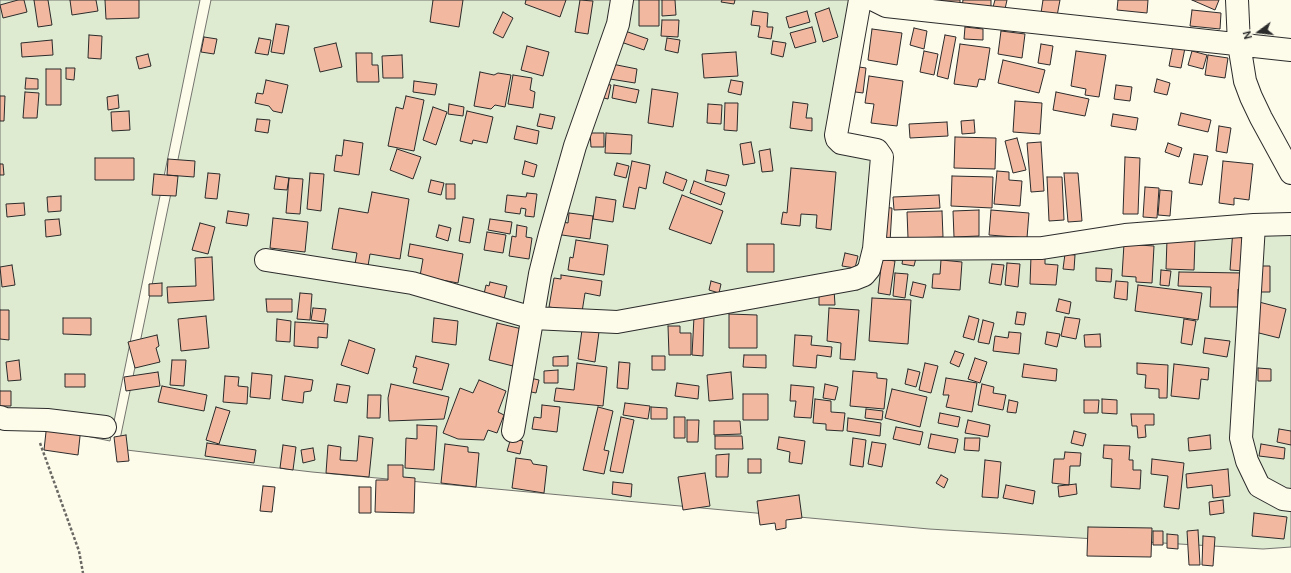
<!DOCTYPE html>
<html>
<head>
<meta charset="utf-8">
<style>
	body { margin:0 }
	#map { position:relative; width:1291px; height:573px; overflow:hidden; background:#fdfbea; font-family:"DM Sans",sans-serif }
	canvas { display:block }
	.north { position:absolute; left:1239px; top:12px; width:40px; height:40px; -webkit-text-stroke:3px #fdfbea; paint-order:stroke; rotate:255deg; font-size:11px; font-weight:700; line-height:16px; text-align:center; color:#2b2b2b }
	.north::after { content:''; display:block; margin:auto; width:14px; height:18px; background:#2b2b2b; clip-path:polygon(50% 0,100% 100%,50% 72%,0 100%) }
</style>
</head>
<body>
<div id="map">
<canvas width="1291" height="573"></canvas>
<div class="north">N</div>
</div>
<script>
const ctx = document.querySelector('canvas').getContext('2d');
ctx.lineJoin = 'round';
function fill(path, color) {
  ctx.fillStyle = color;
  ctx.fill(path, 'evenodd');
}
function poly(rows) {
  const path = new Path2D();
  for (const r of rows) {
    path.moveTo(r[0], r[1]);
    for (let i = 2; i < r.length; i += 2) path.lineTo(r[i], r[i + 1]);
  }
  return path;
}
function stroke(path, color, width, dash) {
  ctx.strokeStyle = color;
  ctx.lineWidth = width;
  ctx.lineCap = dash ? 'butt' : 'round';
  ctx.setLineDash(dash || []);
  ctx.stroke(path);
}
const green = poly([
	[0,0,200,0,110,441,34,425,0,409,0,0],
	[211,0,855,0,833,132,876,159,867,254,1291,229,1291,547,1263,549,929,529,312,472,118,449,211,0]
]);
const building = poly([
	[18,0,24,0,27,12,3,18,0,5,18,0],
	[34,0,48,0,52,25,38,27,34,0],
	[70,0,96,0,98,11,72,15,70,0],
	[105,0,139,0,139,18,106,19,105,0],
	[433,0,463,0,459,27,430,22,433,0],
	[526,0,566,0,560,17,525,4,526,0],
	[580,0,593,1,588,34,575,32,580,0],
	[639,0,659,0,659,26,639,26,639,0],
	[662,0,675,0,676,15,662,16,662,0],
	[722,0,735,0,734,4,721,2,722,0],
	[934,0,960,0,960,6,934,2,934,0],
	[963,0,991,0,991,9,962,7,963,0],
	[995,0,1007,0,1005,9,993,7,995,0],
	[1043,0,1060,0,1057,16,1041,13,1043,0],
	[1118,0,1148,0,1147,13,1117,10,1118,0],
	[1192,0,1219,0,1215,10,1192,0],
	[829,8,838,37,823,42,815,13,829,8],
	[1192,10,1221,13,1220,29,1190,26,1192,10],
	[753,11,768,13,767,27,773,27,771,39,758,37,760,26,751,25,753,11],
	[807,11,810,22,789,28,786,17,807,11],
	[503,12,513,18,503,38,493,33,503,12],
	[662,20,679,20,678,37,661,36,662,20],
	[276,24,289,26,284,54,271,52,276,24],
	[812,27,816,42,795,48,790,33,812,27],
	[965,27,983,29,983,40,964,39,965,27],
	[914,28,927,31,924,49,910,45,914,28],
	[872,29,902,33,897,65,868,60,872,29],
	[625,31,648,39,644,50,621,42,625,31],
	[1001,31,1025,34,1022,58,998,54,1001,31],
	[89,35,102,36,101,59,88,58,89,35],
	[945,35,956,37,948,79,937,76,945,35],
	[204,37,217,39,214,54,201,52,204,37],
	[259,38,271,40,268,55,255,53,259,38],
	[667,38,680,40,678,53,665,50,667,38],
	[52,40,53,55,22,57,21,43,52,40],
	[773,41,786,43,783,57,771,54,773,41],
	[336,43,342,67,320,72,314,48,336,43],
	[960,44,990,48,985,80,979,79,977,87,954,84,960,44],
	[1041,44,1053,46,1050,65,1038,63,1041,44],
	[527,46,549,52,543,76,521,70,527,46],
	[1173,46,1185,48,1181,68,1169,66,1173,46],
	[924,51,938,54,934,75,920,72,924,51],
	[1076,51,1106,55,1099,97,1085,95,1086,89,1071,86,1076,51],
	[1192,51,1207,55,1203,69,1188,65,1192,51],
	[736,52,738,76,704,78,702,54,736,52],
	[356,53,372,53,372,65,378,65,379,82,357,82,356,53],
	[148,54,151,66,139,69,136,57,148,54],
	[402,55,403,78,383,78,382,56,402,55],
	[1208,55,1228,58,1225,78,1205,75,1208,55],
	[1003,60,1045,70,1039,93,998,83,1003,60],
	[612,64,637,69,635,83,610,79,612,64],
	[852,66,866,68,863,93,848,91,852,66],
	[66,68,75,68,74,80,66,79,66,68],
	[46,69,61,69,61,105,46,105,46,69],
	[480,72,494,75,498,73,511,75,505,107,495,105,491,109,474,106,480,72],
	[513,75,532,78,530,90,535,92,533,108,508,104,513,75],
	[869,76,903,81,897,126,871,123,874,104,865,103,869,76],
	[26,78,38,79,38,89,25,89,26,78],
	[1157,79,1170,83,1167,95,1154,92,1157,79],
	[266,80,288,85,282,113,273,111,269,106,255,103,257,93,263,94,266,80],
	[731,80,743,82,741,95,728,92,731,80],
	[414,81,437,84,435,95,413,92,414,81],
	[598,83,611,85,608,99,596,96,598,83],
	[614,85,639,90,636,103,612,98,614,85],
	[1116,85,1132,87,1130,101,1114,99,1116,85],
	[652,89,678,93,673,127,648,123,652,89],
	[25,92,39,93,37,118,23,118,25,92],
	[1056,92,1089,99,1085,116,1053,110,1056,92],
	[118,95,119,108,108,110,107,97,118,95],
	[0,96,5,96,4,121,0,121,0,96],
	[406,96,424,100,414,151,388,146,396,107,403,109,406,96],
	[1015,101,1042,103,1040,134,1013,132,1015,101],
	[793,102,808,104,806,118,812,118,812,131,790,128,793,102],
	[725,103,738,103,737,131,724,130,725,103],
	[449,104,464,107,463,116,448,114,449,104],
	[708,104,722,105,721,124,707,123,708,104],
	[433,107,447,112,436,145,423,140,433,107],
	[129,111,130,130,112,131,111,112,129,111],
	[467,111,493,117,487,143,473,140,472,144,460,141,467,111],
	[1181,113,1211,120,1208,132,1178,125,1181,113],
	[540,114,555,117,552,129,537,126,540,114],
	[1113,114,1138,118,1136,130,1111,126,1113,114],
	[257,119,270,120,268,133,255,131,257,119],
	[974,120,975,133,962,134,961,121,974,120],
	[947,122,948,136,910,138,909,124,947,122],
	[517,126,539,131,537,144,514,139,517,126],
	[1219,126,1231,128,1227,153,1216,151,1219,126],
	[590,133,604,133,604,147,591,147,590,133],
	[606,133,632,135,631,154,605,153,606,133],
	[955,137,996,138,995,169,954,168,955,137],
	[1017,138,1026,170,1013,173,1005,141,1017,138],
	[344,140,363,143,359,175,334,171,336,155,342,156,344,140],
	[751,142,755,163,743,165,740,144,751,142],
	[1041,142,1044,191,1031,192,1027,143,1041,142],
	[1168,143,1182,148,1179,157,1165,152,1168,143],
	[397,149,421,157,413,179,390,170,397,149],
	[770,149,773,171,762,172,759,151,770,149],
	[1194,154,1208,156,1202,185,1189,183,1194,154],
	[1125,157,1140,158,1138,214,1123,214,1125,157],
	[95,158,134,158,134,180,95,180,95,158],
	[168,159,195,161,194,177,167,175,168,159],
	[525,161,537,165,534,177,522,174,525,161],
	[632,161,650,165,646,189,639,187,635,209,623,207,632,161],
	[1223,161,1253,164,1249,200,1234,198,1234,205,1219,203,1223,161],
	[617,163,629,166,626,178,614,175,617,163],
	[0,164,3,164,4,175,0,175,0,164],
	[791,168,836,172,831,230,816,228,817,215,801,214,800,226,781,224,783,212,787,213,791,168],
	[707,170,729,175,726,186,705,181,707,170],
	[997,171,1009,172,1009,180,1022,181,1020,206,994,204,997,171],
	[666,172,687,180,683,191,663,183,666,172],
	[208,173,220,174,217,199,205,198,208,173],
	[310,173,324,174,321,211,307,209,310,173],
	[1064,173,1078,173,1082,221,1068,222,1064,173],
	[154,174,178,176,176,196,152,195,154,174],
	[276,176,289,178,287,190,274,189,276,176],
	[952,176,993,177,992,208,951,206,952,176],
	[1047,177,1062,177,1064,220,1049,221,1047,177],
	[289,178,303,179,300,214,286,213,289,178],
	[431,180,444,183,441,195,428,192,431,180],
	[694,181,725,193,721,205,690,193,694,181],
	[446,184,455,184,455,199,446,199,446,184],
	[1145,187,1159,188,1157,218,1143,217,1145,187],
	[1160,190,1172,191,1170,216,1158,215,1160,190],
	[372,192,409,199,400,259,370,254,368,266,355,264,357,253,332,249,339,208,368,213,372,192],
	[527,193,537,194,534,217,525,216,526,209,521,208,520,214,505,212,507,195,526,197,527,193],
	[682,195,723,211,711,244,669,229,682,195],
	[939,195,940,208,894,210,893,197,939,195],
	[61,196,61,211,48,212,47,197,61,196],
	[596,197,616,200,613,222,593,219,596,197],
	[24,203,25,215,7,217,6,204,24,203],
	[879,207,892,208,890,242,877,241,879,207],
	[979,210,979,236,954,237,953,211,979,210],
	[991,210,1029,213,1027,238,989,235,991,210],
	[228,211,249,214,247,226,226,223,228,211],
	[942,211,943,237,908,238,907,212,942,211],
	[569,213,593,216,590,239,555,234,557,221,568,223,569,213],
	[463,217,474,219,470,243,459,241,463,217],
	[273,218,308,222,305,252,270,248,273,218],
	[59,219,61,235,46,237,45,220,59,219],
	[490,219,512,222,510,234,488,230,490,219],
	[200,223,215,227,208,254,192,250,200,223],
	[439,225,451,228,448,241,436,237,439,225],
	[517,225,527,227,526,237,532,238,529,259,509,256,512,236,516,237,517,225],
	[1233,229,1246,230,1245,271,1230,270,1233,229],
	[487,232,506,235,503,253,484,250,487,232],
	[576,240,608,245,604,275,568,270,570,257,573,258,576,240],
	[1167,240,1195,240,1194,270,1166,269,1167,240],
	[410,244,463,254,458,283,420,276,423,259,408,256,410,244],
	[747,244,774,244,774,272,747,272,747,244],
	[1124,244,1154,246,1152,283,1136,282,1136,277,1122,276,1124,244],
	[904,251,917,254,914,266,902,264,904,251],
	[845,253,858,256,855,268,842,266,845,253],
	[1065,254,1075,255,1074,270,1063,269,1065,254],
	[212,257,214,300,168,303,167,287,196,286,195,258,212,257],
	[1031,257,1045,258,1045,264,1058,265,1056,285,1030,284,1031,257],
	[882,259,895,261,890,295,878,293,882,259],
	[941,260,962,262,960,290,932,288,933,274,940,274,941,260],
	[1007,263,1020,264,1018,287,1005,285,1007,263],
	[992,264,1004,265,1001,285,989,283,992,264],
	[12,265,15,285,2,287,0,267,12,265],
	[1258,266,1270,266,1270,292,1258,292,1258,266],
	[1096,268,1112,269,1111,282,1096,281,1096,268],
	[1161,270,1171,271,1169,286,1160,285,1161,270],
	[1179,272,1243,273,1243,289,1238,289,1238,307,1210,307,1211,287,1178,286,1179,272],
	[895,273,908,274,905,298,893,296,895,273],
	[561,275,602,281,600,296,585,293,582,312,549,307,554,278,561,279,561,275],
	[711,281,721,284,719,293,709,290,711,281],
	[1116,281,1128,282,1127,300,1114,298,1116,281],
	[490,282,507,286,504,299,484,294,486,285,489,286,490,282],
	[913,282,926,285,923,298,910,295,913,282],
	[162,283,162,296,149,296,149,284,162,283],
	[1138,285,1202,293,1198,320,1135,311,1138,285],
	[819,289,834,289,835,305,819,305,819,289],
	[300,293,312,294,310,320,297,319,300,293],
	[872,298,911,300,908,344,869,341,872,298],
	[266,299,292,299,292,312,267,312,266,299],
	[1059,299,1071,302,1069,314,1056,311,1059,299],
	[1259,302,1286,309,1279,338,1251,331,1259,302],
	[313,308,326,309,324,322,311,320,313,308],
	[829,308,859,310,855,360,840,359,841,343,827,341,829,308],
	[0,310,9,310,9,340,0,339,0,310],
	[1017,312,1026,313,1024,325,1015,324,1017,312],
	[729,314,757,315,757,348,729,348,729,314],
	[206,316,209,348,181,351,178,319,206,316],
	[969,316,979,319,974,340,963,337,969,316],
	[694,317,704,317,703,356,692,355,694,317],
	[1065,317,1080,319,1076,339,1061,336,1065,317],
	[63,318,91,318,91,335,63,334,63,318],
	[434,318,458,321,456,345,432,342,434,318],
	[277,319,291,321,290,342,276,341,277,319],
	[1184,319,1196,321,1192,345,1181,343,1184,319],
	[983,320,994,323,989,344,978,342,983,320],
	[295,322,328,324,327,338,318,337,318,348,294,346,295,322],
	[497,323,522,329,513,366,489,360,497,323],
	[668,326,680,326,680,333,691,333,691,355,669,355,668,326],
	[582,330,599,332,595,362,578,359,582,330],
	[1009,332,1021,333,1019,354,993,351,995,336,1008,338,1009,332],
	[1047,332,1060,334,1057,347,1045,344,1047,332],
	[1100,334,1101,347,1085,347,1084,335,1100,334],
	[157,335,159,346,156,348,160,362,135,368,128,342,157,335],
	[795,335,812,336,811,345,832,347,831,357,817,355,816,368,793,366,795,335],
	[1205,338,1230,341,1227,357,1203,353,1205,338],
	[349,340,375,349,368,374,341,365,349,340],
	[955,351,964,354,959,367,950,363,955,351],
	[744,355,766,355,766,368,743,367,744,355],
	[416,356,449,364,442,390,413,383,417,368,413,367,416,356],
	[568,356,568,366,553,366,553,357,568,356],
	[652,356,665,356,665,370,652,370,652,356],
	[975,358,987,362,980,383,968,379,975,358],
	[19,360,21,380,8,381,6,362,19,360],
	[172,360,186,360,184,386,170,385,172,360],
	[619,362,630,363,628,389,617,388,619,362],
	[577,363,607,367,603,406,554,401,556,388,574,390,577,363],
	[925,363,938,366,931,393,919,390,925,363],
	[1137,363,1168,365,1167,398,1159,398,1159,389,1145,388,1146,375,1137,374,1137,363],
	[1024,364,1057,369,1056,381,1022,377,1024,364],
	[1174,364,1209,368,1208,380,1201,379,1199,399,1171,396,1174,364],
	[1258,368,1271,369,1271,381,1258,381,1258,368],
	[908,369,920,372,916,387,905,384,908,369],
	[558,370,558,383,544,383,544,371,558,370],
	[853,371,877,373,877,378,887,379,884,409,850,406,853,371],
	[158,372,160,386,126,391,124,377,158,372],
	[731,372,733,399,709,401,707,375,731,372],
	[252,373,272,375,270,399,250,397,252,373],
	[65,374,85,374,85,387,65,387,65,374],
	[225,376,239,377,238,386,248,387,247,404,223,402,225,376],
	[285,376,313,380,311,391,304,392,303,403,282,400,285,376],
	[530,378,539,380,536,393,527,391,530,378],
	[946,378,977,383,972,412,946,407,949,395,943,395,946,378],
	[479,380,506,391,498,412,504,415,497,433,488,430,484,440,458,439,443,433,460,388,473,393,479,380],
	[677,383,699,386,698,399,675,396,677,383],
	[337,384,350,386,347,403,334,401,337,384],
	[391,384,449,397,444,419,389,421,388,398,391,384],
	[825,384,838,387,835,400,823,398,825,384],
	[982,384,994,387,993,393,1006,395,1003,410,978,405,982,384],
	[791,385,814,387,811,418,794,417,796,401,790,401,791,385],
	[162,386,207,395,204,411,158,402,162,386],
	[892,389,927,397,920,427,885,418,892,389],
	[0,391,11,391,11,406,0,406,0,391],
	[743,394,768,394,768,420,743,420,743,394],
	[368,395,381,395,380,418,367,418,368,395],
	[815,399,831,401,831,412,845,413,843,431,826,430,826,424,813,423,815,399],
	[1102,399,1117,400,1117,414,1102,413,1102,399],
	[1009,400,1018,402,1016,413,1007,412,1009,400],
	[1084,400,1099,400,1098,413,1084,413,1084,400],
	[625,403,650,406,648,419,623,415,625,403],
	[542,405,560,407,557,432,532,429,534,417,541,418,542,405],
	[216,407,230,411,219,444,206,440,216,407],
	[598,407,613,411,604,450,609,451,604,474,583,470,598,407],
	[651,407,667,408,667,419,651,419,651,407],
	[866,409,883,411,882,420,865,418,866,409],
	[940,413,960,417,958,427,938,423,940,413],
	[1131,414,1154,414,1154,425,1145,425,1146,437,1138,438,1137,426,1132,426,1131,414],
	[621,417,634,420,623,473,610,471,621,417],
	[674,417,685,417,685,438,674,438,674,417],
	[848,418,881,423,880,436,847,431,848,418],
	[687,420,699,420,698,442,687,442,687,420],
	[968,420,990,425,988,437,965,433,968,420],
	[714,421,740,421,741,434,714,435,714,421],
	[47,423,81,427,78,455,44,450,47,423],
	[417,425,437,426,434,470,405,468,406,438,417,439,417,425],
	[896,427,923,432,920,445,893,439,896,427],
	[1279,429,1291,431,1291,445,1277,442,1279,429],
	[1074,431,1086,434,1083,446,1071,443,1074,431],
	[931,434,958,439,955,453,928,448,931,434],
	[126,435,129,461,117,462,114,437,126,435],
	[1210,435,1211,449,1189,451,1188,438,1210,435],
	[359,436,373,438,369,477,326,473,328,445,341,447,340,460,357,461,359,436],
	[715,436,742,436,743,449,715,449,715,436],
	[779,437,805,441,802,464,789,462,790,452,777,449,779,437],
	[511,438,523,441,520,454,507,451,511,438],
	[853,438,866,440,863,467,850,465,853,438],
	[965,438,980,438,979,451,964,450,965,438],
	[872,442,886,444,882,467,868,464,872,442],
	[207,443,256,450,254,463,205,456,207,443],
	[445,444,468,447,468,452,479,453,476,487,441,483,445,444],
	[1261,444,1285,448,1284,459,1259,456,1261,444],
	[283,445,296,447,293,470,280,468,283,445],
	[1104,445,1130,446,1129,460,1133,460,1133,470,1141,470,1140,489,1111,487,1112,459,1103,458,1104,445],
	[313,448,315,460,303,463,301,450,313,448],
	[1065,452,1081,453,1080,466,1070,466,1069,485,1052,483,1054,459,1064,459,1065,452],
	[729,454,728,477,716,477,716,455,729,454],
	[516,458,531,460,533,464,547,466,544,493,512,488,516,458],
	[748,459,761,459,761,473,748,473,748,459],
	[1152,459,1184,463,1179,509,1164,507,1168,476,1151,474,1152,459],
	[985,460,1001,462,998,498,982,497,985,460],
	[388,465,403,465,403,477,415,478,414,513,375,512,376,480,388,480,388,465],
	[1228,469,1230,496,1213,498,1212,485,1187,488,1186,474,1228,469],
	[705,473,710,506,683,510,678,477,705,473],
	[941,475,948,479,944,488,936,483,941,475],
	[613,482,632,484,631,497,612,494,613,482],
	[1076,484,1077,494,1059,497,1058,486,1076,484],
	[1006,485,1035,491,1033,504,1003,498,1006,485],
	[263,486,275,487,272,512,260,511,263,486],
	[359,487,371,487,371,513,359,513,359,487],
	[799,495,802,518,786,520,786,528,776,530,775,523,760,525,757,501,799,495],
	[1223,500,1224,513,1210,515,1209,502,1223,500],
	[1254,513,1287,517,1284,539,1252,536,1254,513],
	[1088,527,1152,528,1151,557,1087,556,1088,527],
	[1198,530,1200,565,1189,565,1187,531,1198,530],
	[1153,531,1163,531,1163,545,1153,545,1153,531],
	[1167,534,1178,535,1178,549,1167,548,1167,534],
	[1203,536,1215,537,1213,566,1202,565,1203,536]
]);
const path = poly([
	[40,443,79,551,83,573]
]);
const street = poly([
	[860,0,836,135,837,139,841,143,877,150,882,157,874,249],
	[874,0,886,6,1291,50],
	[1237,0,1239,44,1245,81,1251,97,1261,118,1291,173],
	[1254,225,1241,438,1247,461,1259,486,1283,499,1291,500],
	[266,260,412,283,533,318,617,322,854,279,864,275,869,269,874,249,1042,248,1125,235,1254,225,1291,224],
	[0,417,5,419,47,420,105,427],
	[513,431,540,274,550,234,575,146,618,24,622,0]
]);
fill(green, '#deebd1');
stroke(green, '#74746e', 1);
fill(building, '#f2b8a0');
stroke(building, '#2b2b2b', 1);
stroke(street, '#2b2b2b', 24);
stroke(path, '#6a6964', 2.5, [3, 2]);
stroke(street, '#fdfbea', 22);
</script>
</body>
</html>
